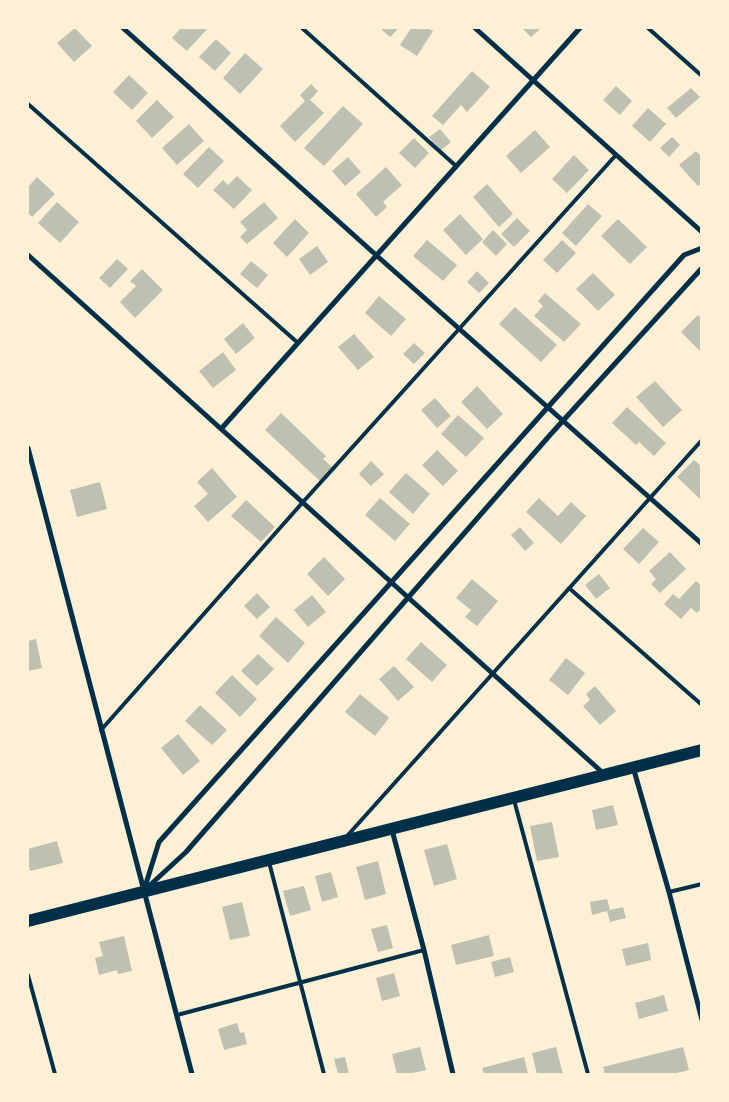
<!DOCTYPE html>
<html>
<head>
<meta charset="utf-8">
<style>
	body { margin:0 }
	#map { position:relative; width:729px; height:1102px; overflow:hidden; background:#fdf0d5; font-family:"IBM Plex Sans",sans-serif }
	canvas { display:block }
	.frame { position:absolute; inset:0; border:29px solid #fdf0d5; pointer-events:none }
</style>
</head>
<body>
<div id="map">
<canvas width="729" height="1102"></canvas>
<div class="frame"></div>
</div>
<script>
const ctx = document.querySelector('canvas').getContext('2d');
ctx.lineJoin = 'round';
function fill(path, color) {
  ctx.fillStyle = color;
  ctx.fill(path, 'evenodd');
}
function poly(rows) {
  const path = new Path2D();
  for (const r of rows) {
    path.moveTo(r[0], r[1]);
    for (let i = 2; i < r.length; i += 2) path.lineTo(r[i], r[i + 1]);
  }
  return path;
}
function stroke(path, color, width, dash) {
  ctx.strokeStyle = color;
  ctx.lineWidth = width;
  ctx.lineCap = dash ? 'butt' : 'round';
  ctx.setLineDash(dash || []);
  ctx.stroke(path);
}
const building = poly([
	[75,28,92,46,74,62,57,43],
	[181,28,208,28,187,51,172,38],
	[380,28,399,28,390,37],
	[411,28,427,28,433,31,417,56,400,45],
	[522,28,541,28,531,37],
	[216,39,231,53,215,71,199,57],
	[245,53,263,69,240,94,223,78],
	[472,71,490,87,467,112,461,105,443,125,432,116],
	[129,75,148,93,132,110,113,92],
	[311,84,318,91,310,100,324,113,295,142,280,126,305,101,300,95],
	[616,86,632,101,620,115,603,100],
	[691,88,700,97,676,118,667,108],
	[157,100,174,117,152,138,136,121],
	[343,106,363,124,324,166,304,148],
	[648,108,666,124,650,142,632,126],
	[189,124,204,141,177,165,162,148],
	[440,129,451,142,440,151,429,137],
	[535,130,550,147,521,173,506,156],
	[672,137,680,145,669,157,660,148],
	[414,138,429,153,415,168,399,153],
	[209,147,224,161,198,188,183,174],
	[696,151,702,157,702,183,698,186,679,165],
	[574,155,589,170,567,193,552,179],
	[348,157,361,172,345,186,332,171],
	[386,167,402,185,383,202,387,207,376,217,356,194],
	[237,176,252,190,234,209,213,190,223,180,228,185],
	[37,177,55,194,32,217,28,213,28,187],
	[487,184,513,214,499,227,473,197],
	[57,202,79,222,60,243,38,223],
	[264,202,278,218,247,244,240,237,247,230,240,222],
	[588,204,602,216,576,246,562,233],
	[460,214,483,239,466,255,443,230],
	[517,218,530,231,514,247,501,234],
	[295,219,309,233,287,257,273,243],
	[618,219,647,247,630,264,601,236],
	[493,230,507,244,496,256,482,242],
	[427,240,457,265,443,281,413,256],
	[562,240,576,253,557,273,543,260],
	[317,246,328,262,310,275,299,259],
	[117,259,128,269,110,288,99,278],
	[251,261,268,275,257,288,240,274],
	[142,269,163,290,135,318,120,302,136,286,130,281],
	[477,271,489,283,479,293,467,282],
	[593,273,615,295,598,311,576,289],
	[545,293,581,324,564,342,534,316,543,306,538,301],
	[379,296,406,319,391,336,365,313],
	[515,307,557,345,541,362,499,324],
	[698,315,702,319,702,353,681,332],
	[243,323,255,338,236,354,224,339],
	[354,334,374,357,358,370,338,347],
	[414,343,425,353,414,364,403,354],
	[223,352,236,370,213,388,199,371],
	[655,381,682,410,663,427,636,397],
	[477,386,503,414,487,429,461,402],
	[435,398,451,416,437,428,421,410],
	[627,407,666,443,654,456,639,442,636,445,612,423],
	[281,413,326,456,323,459,333,468,320,481,265,430],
	[458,415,484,438,466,457,441,434],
	[437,450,458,471,443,486,422,465],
	[694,460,702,467,702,480,700,481,702,483,702,497,700,499,677,477],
	[371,461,384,474,371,486,359,474],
	[212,468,237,497,208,522,194,506,208,494,197,482],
	[406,473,430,494,413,514,389,492],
	[100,482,107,509,77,517,70,490],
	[380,498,410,524,395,541,365,515],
	[539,498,558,516,571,502,586,516,561,544,526,512],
	[246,500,275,527,261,542,231,516],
	[520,527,534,543,525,551,511,535],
	[643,528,659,542,639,564,623,549],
	[670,552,686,569,660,593,651,584,656,579,649,571],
	[324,557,345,579,328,596,307,574],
	[599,574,610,588,596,599,585,585],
	[472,579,498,601,477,626,465,617,471,610,456,598],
	[696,581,702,586,702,608,697,613,691,608,681,619,664,604,673,594,679,599],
	[257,593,270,607,257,619,244,606],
	[312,595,326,612,308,627,294,610],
	[276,617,305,643,288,663,259,636],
	[36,639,42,668,28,671,28,641],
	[421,642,447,665,432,682,406,659],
	[258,654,274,669,257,686,241,671],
	[566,658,585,673,568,695,549,680],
	[394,666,414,687,398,701,379,679],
	[232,675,257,699,240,717,215,693],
	[595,686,616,711,600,725,583,706,590,700,586,694],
	[360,694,389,718,375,736,345,712],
	[200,705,227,730,212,745,185,721],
	[178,734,200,761,183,775,161,748],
	[613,805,618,825,596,830,592,810],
	[552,822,559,857,537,861,530,826],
	[57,841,63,863,30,871,28,861,28,849],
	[447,844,457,879,434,886,424,850],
	[378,861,386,894,365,900,356,867],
	[331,872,338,897,322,902,315,876],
	[304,886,311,910,290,916,283,891],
	[607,899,610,910,623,907,626,918,610,922,607,911,592,915,590,902],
	[242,902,250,936,230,940,222,907],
	[387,925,393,948,378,952,371,929],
	[489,935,494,956,456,965,451,945],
	[124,936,132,971,118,974,117,970,99,975,95,958,103,956,99,942],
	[648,943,651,960,626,966,622,949],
	[510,957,514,972,495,977,491,962],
	[394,973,400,996,382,1001,376,978],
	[664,995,668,1011,639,1019,635,1003],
	[237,1023,240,1033,244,1032,247,1044,224,1050,218,1029],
	[420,1047,426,1070,408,1074,397,1074,392,1054],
	[556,1047,563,1074,537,1074,532,1053],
	[683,1047,689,1070,673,1074,605,1074,603,1067],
	[345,1057,349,1074,338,1074,334,1059],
	[524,1057,528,1074,484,1074,482,1068]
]);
const service = poly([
	[302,28,456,166],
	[648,28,702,76],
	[28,104,298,343],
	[569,588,702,705],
	[101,730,303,502,616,155],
	[514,800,588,1074],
	[348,835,702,440],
	[269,862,324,1074],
	[669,892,702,884],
	[28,975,55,1074],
	[177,1015,424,950]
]);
const minor = poly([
	[123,28,376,255,702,544],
	[475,28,702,232],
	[28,255,603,773],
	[221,429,580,28],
	[28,448,192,1074],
	[633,767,669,892,702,1020],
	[392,830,424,950,453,1074],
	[148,887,186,852,550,435,702,268],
	[144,890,159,842,684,255,702,248]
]);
const primary = poly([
	[28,921,702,750]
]);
fill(building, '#bec0b2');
stroke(service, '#003049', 4);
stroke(minor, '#003049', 5);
stroke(primary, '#003049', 12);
</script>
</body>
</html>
